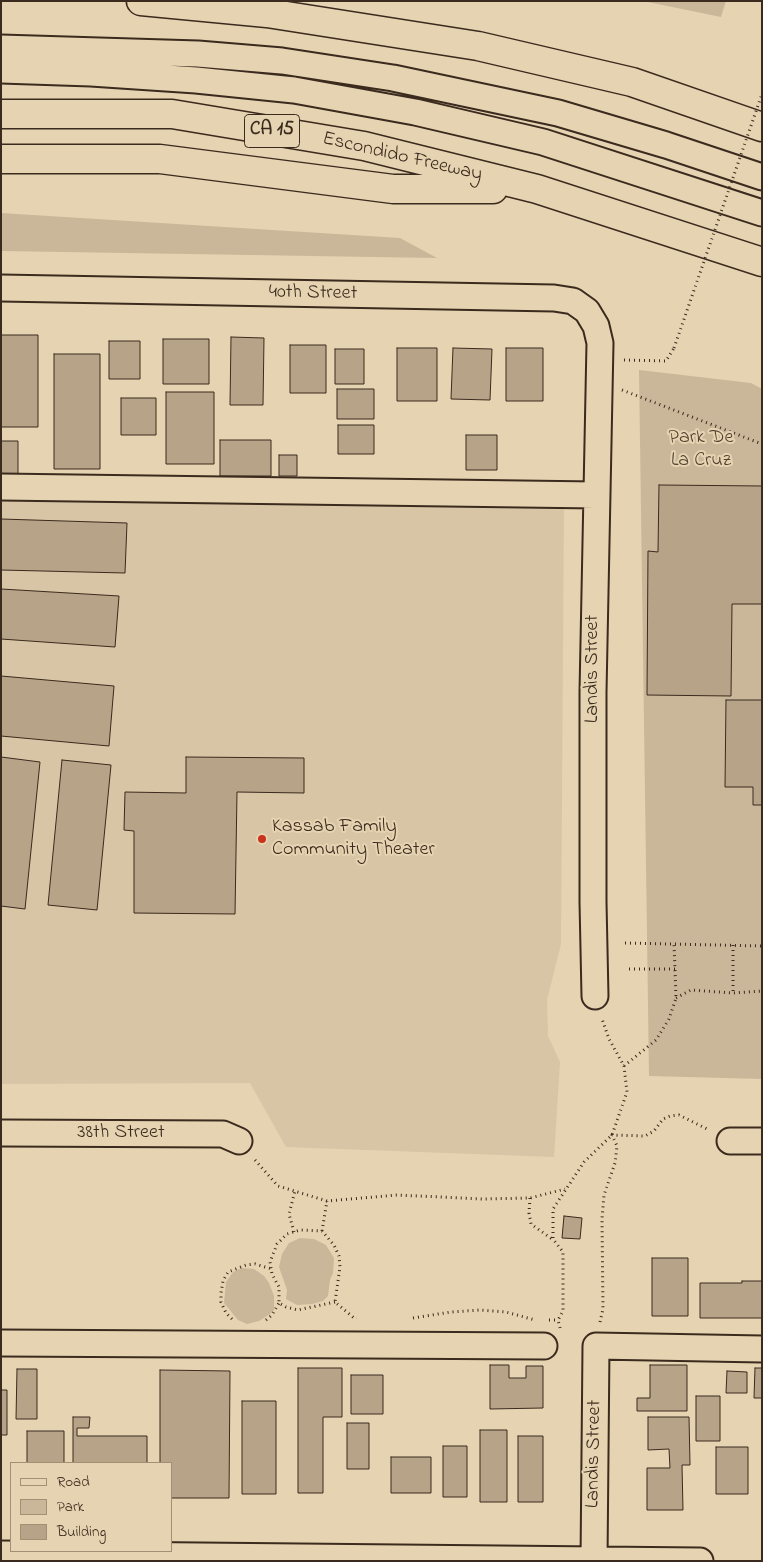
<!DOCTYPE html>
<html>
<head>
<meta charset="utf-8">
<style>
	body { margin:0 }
	#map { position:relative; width:763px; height:1562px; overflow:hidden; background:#e6d3b1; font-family:"Indie Flower",sans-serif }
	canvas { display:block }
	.frame { position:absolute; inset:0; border:2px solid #3b2a1e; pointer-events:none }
	.legend { position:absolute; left:10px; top:1462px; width:162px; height:90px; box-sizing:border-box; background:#e6d3b1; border:1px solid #a28f76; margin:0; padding:6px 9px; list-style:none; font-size:15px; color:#3b2a1e }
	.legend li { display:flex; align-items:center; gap:10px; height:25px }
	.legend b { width:25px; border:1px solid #a28f76 }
</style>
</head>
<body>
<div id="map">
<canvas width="763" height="1562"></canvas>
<div class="frame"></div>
<ul class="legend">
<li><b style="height:6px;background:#e6d3b1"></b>Road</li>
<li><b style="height:14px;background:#cab799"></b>Park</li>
<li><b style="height:14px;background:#b7a488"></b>Building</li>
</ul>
</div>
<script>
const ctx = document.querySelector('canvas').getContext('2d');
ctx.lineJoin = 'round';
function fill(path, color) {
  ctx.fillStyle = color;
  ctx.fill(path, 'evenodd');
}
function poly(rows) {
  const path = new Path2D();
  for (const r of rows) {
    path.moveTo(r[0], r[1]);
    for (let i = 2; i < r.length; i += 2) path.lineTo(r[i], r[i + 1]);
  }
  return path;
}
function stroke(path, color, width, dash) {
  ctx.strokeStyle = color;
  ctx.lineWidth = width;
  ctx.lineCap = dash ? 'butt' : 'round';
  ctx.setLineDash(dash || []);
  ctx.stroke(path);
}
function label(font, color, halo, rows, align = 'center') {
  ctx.font = font + ' "Indie Flower",sans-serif';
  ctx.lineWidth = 4;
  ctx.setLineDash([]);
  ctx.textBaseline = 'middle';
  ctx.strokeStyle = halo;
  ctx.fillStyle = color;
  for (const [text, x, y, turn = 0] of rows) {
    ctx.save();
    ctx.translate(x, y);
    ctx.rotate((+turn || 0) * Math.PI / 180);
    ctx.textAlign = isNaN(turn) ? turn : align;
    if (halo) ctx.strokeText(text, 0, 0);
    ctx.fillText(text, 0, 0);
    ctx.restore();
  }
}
const built = poly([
	[1,494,564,501,561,944,547,1000,548,1036,560,1062,554,1157,286,1147,250,1083,1,1084]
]);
const green = poly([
	[643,1,726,1,721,17],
	[1,213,400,238,437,258,1,251],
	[639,370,751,383,762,389,762,1079,649,1076],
	[300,1238,314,1239,326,1245,334,1258,333,1273,330,1280,328,1296,323,1301,312,1304,297,1305,286,1299,287,1290,279,1267,282,1254,289,1243],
	[242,1268,254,1269,264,1276,269,1283,274,1296,274,1310,270,1314,259,1321,247,1324,238,1320,224,1303,226,1282,233,1272]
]);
const building = poly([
	[1,335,38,335,38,427,1,427,1,335],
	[231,337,264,338,263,405,230,405,231,337],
	[163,339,209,339,209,384,163,384,163,339],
	[109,341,140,341,140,379,109,379,109,341],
	[290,345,326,345,326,393,290,393,290,345],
	[397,348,437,348,437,401,397,401,397,348],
	[453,348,492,349,490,400,451,399,453,348],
	[506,348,543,348,543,401,506,401,506,348],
	[335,349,364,349,364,384,335,384,335,349],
	[54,354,100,354,100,469,54,469,54,354],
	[337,389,374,389,374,419,337,419,337,389],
	[166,392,214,392,214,464,166,464,166,392],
	[121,398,156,398,156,435,121,435,121,398],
	[338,425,374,425,374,454,338,454,338,425],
	[466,435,497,435,497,470,466,470,466,435],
	[220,440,271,440,271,476,220,476,220,440],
	[1,441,18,441,18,476,1,476,1,441],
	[279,455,297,455,297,476,279,476,279,455],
	[659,485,762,486,762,604,732,604,731,696,647,695,648,551,658,552,659,485],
	[1,519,127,523,125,573,1,570,1,519],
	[1,589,119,596,115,647,1,639,1,589],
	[1,676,114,686,109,746,1,736,1,676],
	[726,700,762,700,762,805,753,805,753,787,725,787,726,700],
	[1,757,40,762,25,909,1,906,1,757],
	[186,757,304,758,304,793,237,792,235,914,134,913,134,831,124,830,125,792,186,793,186,757],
	[62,760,111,765,97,910,48,905,62,760],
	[564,1216,582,1218,580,1239,562,1238,564,1216],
	[652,1258,688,1258,688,1316,652,1316,652,1258],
	[742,1281,762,1281,762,1318,700,1318,700,1283,742,1283,742,1281],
	[490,1365,509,1365,509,1378,526,1378,526,1366,543,1366,543,1408,490,1409,490,1365],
	[650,1365,687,1365,687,1411,637,1411,637,1398,650,1398,650,1365],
	[298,1368,342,1368,342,1417,323,1417,323,1493,298,1493,298,1368],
	[755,1368,762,1368,762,1398,754,1398,755,1368],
	[17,1369,37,1369,37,1419,16,1419,17,1369],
	[160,1370,230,1371,229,1498,171,1498,171,1463,160,1463,160,1370],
	[727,1371,747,1372,747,1393,726,1393,727,1371],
	[351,1375,383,1375,383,1414,351,1414,351,1375],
	[1,1390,7,1390,7,1435,1,1435,1,1390],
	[696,1396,720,1396,720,1441,696,1441,696,1396],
	[242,1401,276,1401,276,1494,242,1494,242,1401],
	[73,1417,90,1417,89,1428,77,1428,77,1436,147,1436,147,1463,73,1463,73,1417],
	[648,1417,689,1417,690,1465,682,1465,683,1510,647,1510,647,1468,670,1468,669,1449,648,1450,648,1417],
	[347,1423,369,1423,369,1469,347,1469,347,1423],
	[480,1430,507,1430,507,1502,480,1502,480,1430],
	[27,1431,64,1431,64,1463,27,1463,27,1431],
	[518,1436,543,1436,543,1502,518,1502,518,1436],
	[443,1446,467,1446,467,1497,443,1497,443,1446],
	[716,1447,748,1447,748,1494,716,1494,716,1447],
	[391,1457,431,1457,431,1493,391,1493,391,1457]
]);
const path = poly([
	[624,360,666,361,674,348],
	[622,390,762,444],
	[625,943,762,946],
	[733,945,733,993],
	[629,969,676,969],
	[676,998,691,990,733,993,762,991],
	[624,1066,656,1040,669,1019,676,998,674,943],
	[255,1160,278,1186,327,1201,397,1195,483,1199,530,1198,565,1189],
	[530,1198,529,1213,531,1224,552,1239],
	[322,1231,327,1201],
	[294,1232,289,1214,295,1191],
	[335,1302,298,1310,286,1307,279,1303,279,1287,272,1274,270,1262,277,1244,287,1234,300,1230,322,1231,334,1245,339,1256,340,1267,335,1302,354,1318,357,1318],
	[413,1318,451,1312,480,1310,506,1312,535,1320],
	[232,1319,226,1313,221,1302,221,1293,223,1281,228,1272,246,1265,255,1264,272,1269],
	[266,1320,272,1315,279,1303],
	[549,1320,558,1320],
	[600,1322,603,1309,602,1219,604,1195,615,1163,617,1146,612,1135,645,1136,654,1131,663,1119,670,1116,679,1115,709,1130],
	[560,1328,558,1320,563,1311,563,1252,553,1239,553,1209,584,1162,612,1135,627,1092,624,1066,609,1039,602,1019]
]);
const minor = poly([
	[1,48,198,54,282,61,393,78,558,113,666,145,762,177],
	[1,70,91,73,196,80,294,90,415,112,543,142,762,213],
	[1,288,554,298,573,301,587,311,596,326,600,343,593,692,593,902,595,996],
	[1,487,596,495],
	[1,1133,223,1134,239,1141],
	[730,1141,762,1141],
	[1,1343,544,1346],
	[1,1554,700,1561],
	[594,1561,596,1346,762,1349]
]);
const highway = poly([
	[141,1,267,13,478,46,632,82,762,127],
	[1,114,172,114,364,146,537,189,762,262],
	[1,159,160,159,393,189,493,189]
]);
const pathBridge = poly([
	[674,348,762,94]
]);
const markers = [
	[262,839,5,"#c8321e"]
];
const shields = [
	[272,131,55]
];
const shieldNames = [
	["CA 15",272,131]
];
const streetNames = [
	["Escondido Freeway",402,158,13],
	["40th Street",313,294,1],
	["Landis Street",594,669,-90],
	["38th Street",121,1134],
	["Landis Street",595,1454,-89]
];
const parkNames = [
	["Park De",701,439],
	["La Cruz",701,462]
];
const poiNames = [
	["Kassab Family",272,828],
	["Community Theater",272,851]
];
fill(built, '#d8c5a5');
fill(green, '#cab799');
fill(building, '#b7a488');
stroke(building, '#3b2a1e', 1);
stroke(minor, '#3b2a1e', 29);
stroke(highway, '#3b2a1e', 31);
stroke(path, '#3b2a1e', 3, [1, 4]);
stroke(minor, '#e6d3b1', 25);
stroke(highway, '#e6d3b1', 28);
stroke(pathBridge, '#3b2a1e', 3, [1, 4]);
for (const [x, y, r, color] of markers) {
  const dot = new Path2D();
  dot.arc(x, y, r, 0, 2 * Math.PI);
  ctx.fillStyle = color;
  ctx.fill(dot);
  stroke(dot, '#e6d3b1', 2);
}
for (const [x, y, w] of shields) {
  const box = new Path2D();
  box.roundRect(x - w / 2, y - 16.5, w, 33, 4);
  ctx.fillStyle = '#e6d3b1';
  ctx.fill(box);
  stroke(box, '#3b2a1e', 1);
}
label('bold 19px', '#3b2a1e', null, shieldNames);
label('20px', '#3b2a1e', '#e6d3b1', streetNames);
label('20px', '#503f30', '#e6d3b1', parkNames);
label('20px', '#3b2a1e', '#e6d3b1', poiNames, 'left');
</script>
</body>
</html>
